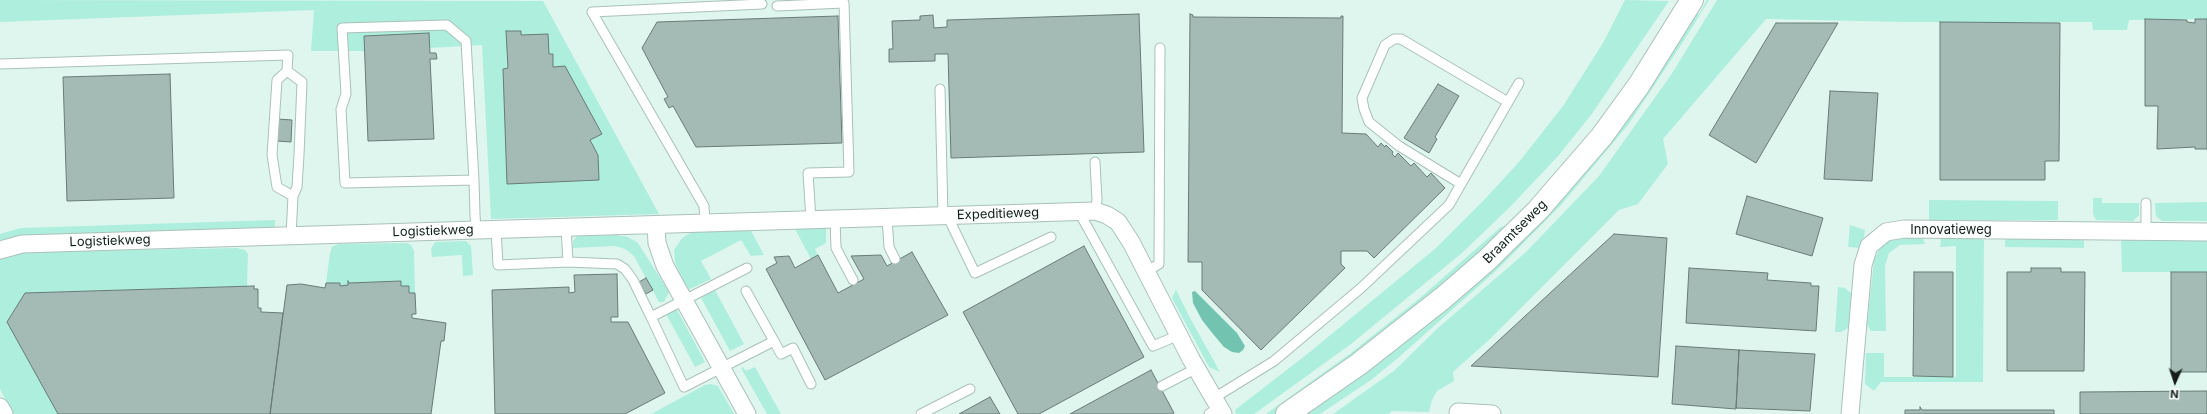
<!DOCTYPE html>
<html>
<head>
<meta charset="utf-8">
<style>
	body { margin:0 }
	#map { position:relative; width:2207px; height:414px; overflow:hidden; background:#dff6ef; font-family:Inter,sans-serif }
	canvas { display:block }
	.north { position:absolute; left:2155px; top:362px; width:40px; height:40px; -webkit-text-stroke:3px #fafffd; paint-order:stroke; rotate:183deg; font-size:11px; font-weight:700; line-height:16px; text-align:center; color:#141d1a }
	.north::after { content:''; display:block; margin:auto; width:14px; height:18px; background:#141d1a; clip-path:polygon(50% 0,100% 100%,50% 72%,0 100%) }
</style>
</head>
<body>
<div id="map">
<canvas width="2207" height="414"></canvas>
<div class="north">N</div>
</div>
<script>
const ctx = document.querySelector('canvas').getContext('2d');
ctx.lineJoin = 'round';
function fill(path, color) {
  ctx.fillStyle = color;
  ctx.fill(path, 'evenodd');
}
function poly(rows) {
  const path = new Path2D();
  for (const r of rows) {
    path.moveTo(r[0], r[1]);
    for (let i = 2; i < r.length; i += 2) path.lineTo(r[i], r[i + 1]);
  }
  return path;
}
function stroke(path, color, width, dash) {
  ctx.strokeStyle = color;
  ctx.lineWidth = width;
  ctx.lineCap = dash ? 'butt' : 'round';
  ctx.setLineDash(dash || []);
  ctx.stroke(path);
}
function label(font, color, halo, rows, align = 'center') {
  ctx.font = font + ' Inter,sans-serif';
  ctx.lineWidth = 3;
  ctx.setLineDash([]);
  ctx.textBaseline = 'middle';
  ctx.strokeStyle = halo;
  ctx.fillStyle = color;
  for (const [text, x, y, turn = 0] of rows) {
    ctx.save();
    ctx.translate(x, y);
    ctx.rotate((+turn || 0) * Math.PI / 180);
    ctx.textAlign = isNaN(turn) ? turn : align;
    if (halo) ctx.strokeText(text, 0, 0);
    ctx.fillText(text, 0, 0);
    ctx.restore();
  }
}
const green = poly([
	[0,0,543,1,659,214,491,219,482,45,430,48,429,33,365,51,311,51,314,10,0,22],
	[1625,0,1669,1,1591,115,1559,155,1511,206,1462,253,1351,344,1254,414,1236,414,1235,410,1311,351,1436,248,1485,199,1519,162,1563,106,1603,43],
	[1707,0,1709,0,1683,42,1628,125,1561,205,1498,269,1398,358,1371,380,1320,414,1306,414,1419,329,1696,13,1699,14],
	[1717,0,2207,0,2207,19,2129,20,2127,30,2093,30,2092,22,1907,22,1766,19,1663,139,1668,164,1638,204,1619,210,1490,339,1453,372,1454,381,1437,391,1432,400,1429,412,1392,411,1388,414,1333,414,1395,370,1438,328,1525,253,1599,176,1671,75],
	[2093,198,2102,198,2102,203,2139,203,2139,215,2133,221,2096,220,2093,214],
	[1929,200,2058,201,2058,220,1929,220],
	[2207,202,2207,221,2162,221,2156,216,2155,203],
	[275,220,275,227,35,237,0,243,0,234,21,228],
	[1850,225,1865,230,1864,237,1859,248,1848,247],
	[1502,226,1504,228,1485,248,1442,288,1303,394,1274,414,1266,414,1351,353,1420,298],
	[798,227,826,228,826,243,815,249,818,255,811,259,795,229],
	[750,229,764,255,751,256,741,240,701,261,711,279,688,290,675,263,674,250,682,238,690,233,698,231],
	[616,235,628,237,638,243,669,292,664,302,659,302,634,256,625,249,615,246,573,248,573,241,577,236],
	[1898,236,1923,238,1925,244,1900,245,1889,253,1885,266,1886,331,1871,331,1867,325,1874,260,1881,246,1890,239],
	[1943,237,1974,237,1984,240,1983,382,1881,382,1874,391,1865,384,1866,353,1884,353,1884,377,1956,377,1956,246,1940,247,1941,239],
	[2009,237,2077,237,2084,241,2084,248,2005,247,2005,241],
	[2207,237,2207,272,2122,272,2121,242,2123,239],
	[466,241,471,246,473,275,463,276,462,255,432,257,431,249,435,242],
	[407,243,411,245,414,251,415,293,409,293,409,286,401,286,400,281,349,283,348,281,348,285,340,286,340,283,326,283,330,253,332,247,338,244],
	[237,248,245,250,248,254,247,286,25,293,7,322,58,414,13,414,0,389,0,260,8,255,27,252],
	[1838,287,1845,288,1853,295,1850,327,1841,332,1835,332],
	[715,290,744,344,730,351,701,298],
	[1176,290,1189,316,1220,372,1209,367,1172,298],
	[676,308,705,362,695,367,666,314],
	[743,367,746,371,755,367,781,414,767,414,741,368],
	[711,384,718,386,734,414,651,414,705,385]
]);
const water = poly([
	[1195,291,1237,333,1245,346,1243,350,1239,353,1232,352,1224,347,1213,334,1202,320,1193,303,1192,292]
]);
const building = poly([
	[1139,14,1144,152,951,158,948,54,935,54,935,61,889,62,889,49,893,49,892,21,920,20,920,16,933,15,934,28,947,27,947,20,1139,14],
	[1190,14,1193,15,1193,17,1341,18,1341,16,1343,16,1342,133,1366,134,1378,147,1381,143,1385,147,1386,145,1393,152,1392,154,1395,157,1398,153,1411,166,1414,163,1427,177,1431,173,1445,188,1374,258,1367,251,1341,251,1341,264,1345,268,1261,350,1202,290,1202,262,1188,262,1190,14],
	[838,16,842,143,696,147,673,106,669,108,664,99,668,97,642,48,657,22,838,16],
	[2145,19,2187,20,2187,22,2195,23,2195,19,2207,19,2207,149,2195,149,2195,147,2157,149,2158,106,2145,106,2145,19],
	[1940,22,2060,23,2059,161,2045,161,2045,180,1940,180,1940,22],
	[1776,23,1838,23,1756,163,1709,135,1776,23],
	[506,31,521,31,521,35,548,34,549,54,553,54,553,67,565,66,602,134,590,140,598,155,599,180,507,184,503,69,508,68,506,31],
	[429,33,430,53,436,53,437,59,430,59,434,139,368,141,364,36,429,33],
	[170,74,174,198,67,201,63,77,170,74],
	[1438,84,1459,96,1435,137,1437,139,1429,153,1404,138,1438,84],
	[1830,91,1878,93,1872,181,1824,179,1830,91],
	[278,119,292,120,291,142,277,141,278,119],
	[1747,196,1823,218,1812,256,1736,234,1747,196],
	[1614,234,1667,238,1658,377,1471,366,1614,234],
	[1084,246,1144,357,1039,414,1018,414,963,312,1084,246],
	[912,252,948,315,825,380,766,269,777,263,774,257,789,256,795,268,818,255,838,293,864,279,851,256,881,255,887,266,912,252],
	[1689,268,1768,273,1767,280,1811,283,1811,286,1819,286,1816,331,1686,323,1689,268],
	[2031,268,2061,268,2061,272,2085,272,2084,371,2007,371,2007,272,2031,272,2031,268],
	[1914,272,1953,272,1953,377,1913,376,1914,272],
	[2171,272,2207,272,2207,372,2171,372,2171,272],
	[617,274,618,317,611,317,611,322,628,322,665,393,625,414,495,414,492,290,569,287,569,293,575,292,574,275,617,274],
	[646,278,653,290,646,294,639,282,646,278],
	[348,281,349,283,401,281,401,286,409,286,409,293,415,293,416,314,412,314,412,318,446,323,444,341,441,341,431,414,270,414,287,285,301,284,325,288,326,283,340,283,340,286,348,285,348,281],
	[254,286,254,289,258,289,258,308,261,308,261,312,283,313,270,414,58,414,7,322,25,293,254,286],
	[1676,346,1739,350,1736,409,1672,404,1676,346],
	[1739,350,1815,354,1810,411,1736,408,1739,350],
	[1151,370,1174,413,1172,414,1070,414,1151,370],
	[2207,391,2207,414,2080,414,2080,392,2207,391],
	[990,397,1000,414,959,414,990,397],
	[1920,407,1922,410,2054,410,2054,414,1905,414,1905,410,1920,410,1920,407]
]);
const lane = poly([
	[777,6,844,3,849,172,808,173,811,220],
	[0,64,288,55,287,71,302,82,299,155,297,187,293,196,291,236],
	[287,71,277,80,272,155,277,187,293,196],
	[940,89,943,216],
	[1095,162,1097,200,1095,211],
	[474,180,345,183,341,109,346,94,342,28,447,25,466,41,474,180,475,214,476,230],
	[1461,184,1399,146,1369,122,1364,109,1362,98,1385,45,1394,39,1401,39,1508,102],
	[1079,212,1153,346,1179,335],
	[947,215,975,273,1051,237],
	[887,218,889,247,895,259],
	[835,219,836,248,853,280],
	[705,223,704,206,592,12,762,4],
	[566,227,568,262],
	[496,229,498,265,568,262,617,264,625,269,633,280,651,317],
	[2146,231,2146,203],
	[1146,272,1159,264,1160,48],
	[746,291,774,341,684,387,651,317,747,268],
	[774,341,781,354,793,348,811,384],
	[1162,386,1197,368],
	[1214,398,1274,361,1361,288,1449,205,1519,83],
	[921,414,970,389],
	[1209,414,1219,407]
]);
const street = poly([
	[656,225,657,243,665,266,747,414],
	[0,250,22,244,1095,211,1107,215,1118,222,1131,242,1191,359,1223,414],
	[0,407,4,414],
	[1458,412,1492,414],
	[1850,414,1863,265,1869,246,1886,232,1904,229,2207,232]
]);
const secondary = poly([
	[1287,414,1359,364,1443,298,1487,260,1538,210,1602,136,1639,85,1692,0]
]);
const streetNames = [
	["Expeditieweg",998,214,-2],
	["Innovatieweg",1951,230],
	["Logistiekweg",433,231,-2],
	["Braamtseweg",1515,232,-45],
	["Logistiekweg",110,241,-2]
];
fill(green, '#aeeedd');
fill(water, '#72c4b0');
fill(building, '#a4bab4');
stroke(building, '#677c76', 1);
stroke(lane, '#aac1ba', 11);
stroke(street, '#aac1ba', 19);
stroke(secondary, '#aac1ba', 24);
stroke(lane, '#fff', 9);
stroke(street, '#fff', 17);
stroke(secondary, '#fff', 22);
label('13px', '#141d1a', '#fafffd', streetNames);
</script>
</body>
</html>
